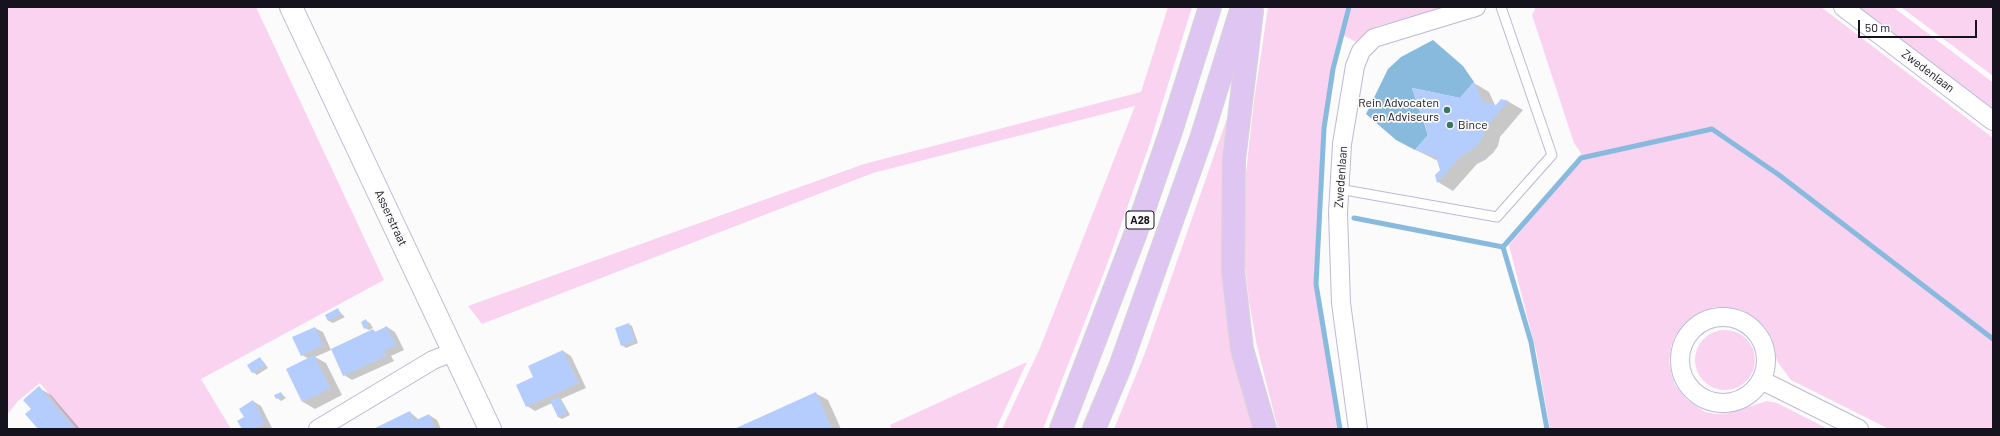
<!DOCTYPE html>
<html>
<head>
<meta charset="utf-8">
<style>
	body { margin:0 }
	#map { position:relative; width:2000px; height:436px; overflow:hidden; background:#fbfbfb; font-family:Barlow,sans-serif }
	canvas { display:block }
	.frame { position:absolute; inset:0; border:8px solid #15141e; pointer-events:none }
	.scale { position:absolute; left:1858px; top:20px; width:119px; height:18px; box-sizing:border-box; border:2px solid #15141e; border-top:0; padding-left:5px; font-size:12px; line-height:14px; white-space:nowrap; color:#15141e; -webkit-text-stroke:3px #fbfbfb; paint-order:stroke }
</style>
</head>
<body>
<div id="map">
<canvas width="2000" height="436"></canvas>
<div class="frame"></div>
<div class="scale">50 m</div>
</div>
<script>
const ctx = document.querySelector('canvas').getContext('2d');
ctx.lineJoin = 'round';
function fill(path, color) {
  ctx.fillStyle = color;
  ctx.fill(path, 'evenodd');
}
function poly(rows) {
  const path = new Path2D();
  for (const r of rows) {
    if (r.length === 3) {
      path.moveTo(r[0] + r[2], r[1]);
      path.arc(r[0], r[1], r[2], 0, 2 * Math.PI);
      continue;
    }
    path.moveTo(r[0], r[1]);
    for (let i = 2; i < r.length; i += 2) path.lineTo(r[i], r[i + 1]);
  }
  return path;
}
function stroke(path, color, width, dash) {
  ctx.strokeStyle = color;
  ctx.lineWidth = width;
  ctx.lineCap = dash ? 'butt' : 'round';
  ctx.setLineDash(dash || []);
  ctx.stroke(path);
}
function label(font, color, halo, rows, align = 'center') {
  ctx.font = font + ' Barlow,sans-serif';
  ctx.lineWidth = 3.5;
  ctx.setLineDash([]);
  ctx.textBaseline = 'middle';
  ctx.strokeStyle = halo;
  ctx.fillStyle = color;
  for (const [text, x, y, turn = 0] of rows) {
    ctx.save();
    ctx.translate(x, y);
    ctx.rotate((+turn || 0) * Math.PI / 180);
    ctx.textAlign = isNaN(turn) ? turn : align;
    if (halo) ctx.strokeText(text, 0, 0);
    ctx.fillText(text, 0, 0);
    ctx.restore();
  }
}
const green = poly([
	[7,7,256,7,384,280,201,379,231,429,77,429,40,383,18,401,7,415],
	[1168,7,1192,7,1149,146,1105,270,1043,429,1002,429,1040,348,1135,106,873,173,482,324,468,306,864,164,1141,92],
	[1268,7,1446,7,1375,27,1366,33,1356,42,1343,35,1334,69,1324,128,1316,284,1340,429,1278,429,1257,346,1249,301,1243,250,1246,173,1254,101],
	[1536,7,1821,7,1993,138,1993,425,1991,429,1889,429,1791,380,1777,361,1772,338,1765,327,1754,317,1739,309,1714,307,1699,313,1685,323,1675,336,1671,347,1669,362,1672,376,1675,385,1687,400,1705,412,1716,414,1729,413,1767,401,1777,403,1828,429,1550,429,1537,355,1509,245,1580,161,1581,153,1574,143,1532,15],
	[1855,7,1893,7,1991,81,1993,82,1993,111],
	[1901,7,1993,7,1993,76],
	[1233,101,1224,208,1258,429,1114,429,1145,353],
	[1725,360,30],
	[1027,362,996,429,892,429,890,425]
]);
const water = poly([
	[1433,40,1463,66,1474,82,1460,98,1412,88,1428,135,1415,150,1396,140,1366,114,1388,69,1401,57]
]);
const shadow = poly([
	[1474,83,1489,92,1495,105,1497,106,1501,101,1509,102,1523,110,1500,137,1498,146,1493,153,1485,160,1477,164,1453,191,1438,182,1436,175,1441,170,1438,161,1416,150],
	[338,310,345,317,333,323,329,321,326,316],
	[366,321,370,323,373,328,369,330,365,328],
	[628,324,632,326,638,343,626,348,622,345],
	[387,327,395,332,404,350,391,356,394,361,352,380,344,375,373,330,376,332],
	[315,328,323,332,331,350,315,357,326,363,342,395,315,409,303,402,287,370,309,359,302,355],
	[563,351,571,356,586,388,561,399,570,415,562,419,558,417,552,403,535,411,527,406,535,377],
	[260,359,263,361,268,368,257,375,253,372],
	[39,388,51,395,80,429,39,429,32,409],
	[281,393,286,398,281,401,275,396],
	[815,393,828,400,841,429,736,429],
	[253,401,261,406,272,428,243,429,245,418],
	[410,412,419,420,429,415,437,420,441,429,375,429]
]);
const stream = poly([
	[1354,218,1503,247,1581,158,1712,129,1779,175,1993,339],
	[1503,247,1531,342,1547,429],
	[1340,429,1316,284,1324,128,1333,69,1349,7]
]);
const building = poly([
	[1474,82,1483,102,1496,105,1501,99,1509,101,1485,128,1483,137,1478,144,1469,152,1462,155,1437,183,1435,175,1440,170,1436,157,1415,150,1428,135,1412,88,1460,98],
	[338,308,341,314,328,321,325,315],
	[366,319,369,326,364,329,361,322],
	[629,323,635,341,621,346,615,328],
	[387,326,396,345,384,351,386,356,343,376,331,349,373,329,375,332],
	[315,327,323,345,301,356,292,337],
	[563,350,579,383,526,407,516,385,533,377,528,366],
	[314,355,330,388,302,402,286,369],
	[260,357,265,366,252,373,247,365],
	[39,386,75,429,38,429,25,414,31,409,23,400],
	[281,392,283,396,276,399,274,395],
	[816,392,832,429,734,429],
	[559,397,567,413,558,417,550,401],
	[253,400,265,423,254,429,242,429,237,421,244,417,239,409],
	[410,411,414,421,429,414,436,429,373,429]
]);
const lane = poly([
	[1339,189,1497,217,1552,155,1501,7]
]);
const street = poly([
	[1843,7,1993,121],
	[1723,360,43],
	[1761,380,1859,429],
	[318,429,433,360,453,352],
	[1358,429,1341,303,1338,213,1342,144,1355,66,1361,51,1374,38,1476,7]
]);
const secondary = poly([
	[291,7,490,429]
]);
const highway = poly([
	[1252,11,1234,160,1233,270,1242,349,1265,429],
	[1061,429,1135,235,1172,128,1210,7],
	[1094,429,1120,367,1201,139,1242,7]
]);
const markers = [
	[1447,110,4,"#3a7763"],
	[1450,125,4,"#3a7763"]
];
const shields = [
	[1140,220,28]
];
const shieldNames = [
	["A28",1140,220]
];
const streetNames = [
	["Zwedenlaan",1928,71,37],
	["Zwedenlaan",1341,177,-86],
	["Asserstraat",391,218,65]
];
const poiNames = [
	["Rein Advocaten",1439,103],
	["en Adviseurs",1439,117],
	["Bince",1458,125,"left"]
];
fill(green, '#f9d3f0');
fill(water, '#88badd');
fill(shadow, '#0003');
stroke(stream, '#88badd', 5);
fill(building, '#b4cdfd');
stroke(lane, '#bbbad4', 11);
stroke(street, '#bbbad4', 20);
stroke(secondary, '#bbbad4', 24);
stroke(highway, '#d5d5d6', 24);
stroke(lane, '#fff', 9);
stroke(street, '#fff', 18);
stroke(secondary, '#fff', 22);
stroke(highway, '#dfc6f2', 22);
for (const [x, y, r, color] of markers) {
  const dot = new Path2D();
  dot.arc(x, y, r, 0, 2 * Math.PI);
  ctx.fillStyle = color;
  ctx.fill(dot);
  stroke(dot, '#fbfbfb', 1.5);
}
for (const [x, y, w] of shields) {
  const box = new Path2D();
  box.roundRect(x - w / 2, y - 9, w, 18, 3);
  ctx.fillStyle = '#fbfbfb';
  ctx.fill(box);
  stroke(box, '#15141e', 1);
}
label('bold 11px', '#15141e', null, shieldNames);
label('12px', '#15141e', '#fbfbfb', streetNames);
label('12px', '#15141e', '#fbfbfb', poiNames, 'right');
</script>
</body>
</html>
